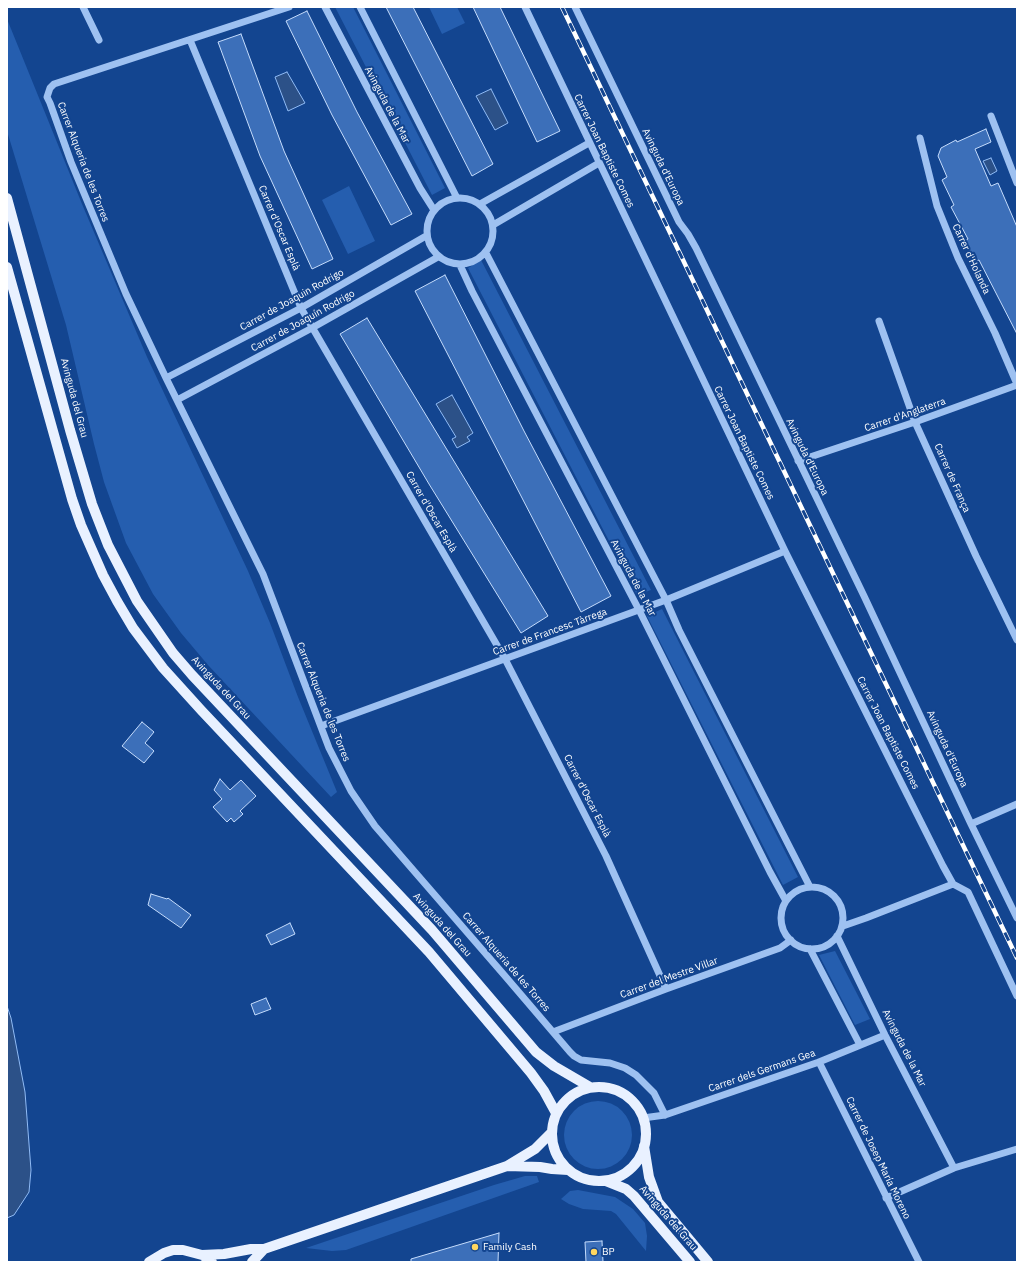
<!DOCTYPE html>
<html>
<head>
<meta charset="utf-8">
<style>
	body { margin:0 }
	#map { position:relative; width:1024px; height:1269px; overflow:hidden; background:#134590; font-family:"IBM Plex Sans",sans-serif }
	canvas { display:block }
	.frame { position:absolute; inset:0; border:8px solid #fff; pointer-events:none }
</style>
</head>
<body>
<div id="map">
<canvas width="1024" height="1269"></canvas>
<div class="frame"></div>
</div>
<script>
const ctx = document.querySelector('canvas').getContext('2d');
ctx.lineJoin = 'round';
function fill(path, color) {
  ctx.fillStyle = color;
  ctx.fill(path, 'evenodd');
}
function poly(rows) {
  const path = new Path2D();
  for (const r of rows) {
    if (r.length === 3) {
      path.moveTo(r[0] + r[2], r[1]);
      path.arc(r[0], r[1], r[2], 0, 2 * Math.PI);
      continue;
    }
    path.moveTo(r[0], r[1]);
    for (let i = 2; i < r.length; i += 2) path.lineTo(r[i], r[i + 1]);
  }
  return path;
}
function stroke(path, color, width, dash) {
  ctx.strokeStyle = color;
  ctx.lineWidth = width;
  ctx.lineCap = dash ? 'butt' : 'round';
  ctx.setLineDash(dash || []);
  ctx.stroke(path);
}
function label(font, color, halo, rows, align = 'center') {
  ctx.font = font + ' "IBM Plex Sans",sans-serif';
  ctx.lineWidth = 4;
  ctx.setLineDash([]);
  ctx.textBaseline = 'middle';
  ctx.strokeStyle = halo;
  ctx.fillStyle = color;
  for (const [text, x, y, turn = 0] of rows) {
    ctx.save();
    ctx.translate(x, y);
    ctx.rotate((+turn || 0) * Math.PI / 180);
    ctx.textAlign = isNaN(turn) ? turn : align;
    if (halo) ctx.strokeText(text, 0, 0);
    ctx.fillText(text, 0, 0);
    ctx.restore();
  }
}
const green = poly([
	[335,7,353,7,445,188,432,195],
	[429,7,457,7,465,23,442,34],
	[7,19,82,204,147,357,248,571,270,623,298,697,337,792,331,797,208,665,181,633,153,594,126,543,104,482,94,444,66,325,7,131],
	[349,186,375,241,348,254,322,200],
	[481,260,651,590,637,595,468,268],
	[662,609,798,877,783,885,647,616],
	[835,951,870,1019,855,1025,819,955],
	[598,1135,34],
	[525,1176,537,1176,539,1182,346,1250,332,1251,306,1248,494,1185],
	[578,1190,615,1197,633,1209,645,1223,647,1236,646,1251,616,1214,611,1211,583,1209,569,1204,561,1199,570,1191]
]);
const water = poly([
	[287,72,305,103,288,111,275,77,287,72],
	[491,89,508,123,495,130,476,96,491,89],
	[991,158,997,171,990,175,983,161,991,158],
	[452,395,473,433,467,437,470,441,457,448,452,439,456,437,436,404,452,395],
	[7,1006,11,1018,25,1092,31,1170,29,1192,14,1215,7,1218,7,1006]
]);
const building = poly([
	[386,7,413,7,493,164,472,176,386,7],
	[473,7,500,7,560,131,537,142,473,7],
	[307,11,357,112,412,214,391,225,332,115,286,21,307,11],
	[241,34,284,151,333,259,312,269,260,156,218,42,241,34],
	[986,129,991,142,975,149,991,186,998,183,1017,227,1017,334,979,260,974,262,964,241,968,239,951,207,954,205,942,180,947,177,938,156,941,148,956,140,957,142,986,129],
	[445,275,524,431,611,596,581,612,415,291,445,275],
	[367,318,548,616,521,633,429,484,340,334,367,318],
	[142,722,154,732,145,743,154,751,144,763,122,746,142,722],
	[220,779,230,790,241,780,256,796,240,811,243,814,234,822,231,818,227,822,213,807,222,799,214,790,220,779],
	[151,894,167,899,168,898,191,915,181,928,148,905,151,894],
	[290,923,295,934,271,945,266,935,290,923],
	[266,998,271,1009,255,1015,251,1004,266,998],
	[499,1233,498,1262,411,1262,411,1259,499,1233],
	[602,1241,603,1262,586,1262,585,1242,602,1241]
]);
const minor = poly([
	[83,7,99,40],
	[289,7,54,84,50,88,47,97,50,103,71,162,126,294,166,378,263,574,329,748,351,791,375,826,505,976,570,1052,574,1056,581,1060,610,1063,625,1068,636,1075,654,1093,665,1115],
	[325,7,420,188,434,210],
	[360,7,457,198],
	[525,7,785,551,943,866,953,884],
	[575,7,679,222,688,234,696,248,864,596,971,824,1017,918],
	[190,40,301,308,505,659,606,856,666,989],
	[991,116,1017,183],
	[920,138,937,206,958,258,995,333,1017,384],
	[460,231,33],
	[480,204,589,143],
	[493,225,599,163],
	[486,253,666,600,679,630,810,887],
	[460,265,472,291,639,610,770,872,786,901],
	[879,321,915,422,976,556,1017,640],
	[166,378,301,308,426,236],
	[177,400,312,328,438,257],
	[798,461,915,422,1017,385],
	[321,726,666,600,785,551],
	[971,824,1017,804],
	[953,884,968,892,1017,996],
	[812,918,31],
	[843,926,866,918,953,884],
	[837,936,885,1035,954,1168],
	[810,949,860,1045],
	[553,1032,666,989,780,948,791,940],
	[819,1062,919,1262],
	[643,1118,665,1115,819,1062,885,1035],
	[886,1198,954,1168,1017,1149]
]);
const major = poly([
	[7,198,70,430,92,504,108,545,137,601,173,653,192,675,432,930,536,1052,554,1066,590,1087],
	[7,267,72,499,81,525,103,575,117,601,133,628,163,668,201,710,429,952,531,1073,544,1091,556,1113],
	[599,1134,47],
	[644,1146,649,1177,658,1202,708,1262],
	[507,1166,540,1167,552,1169,568,1170],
	[606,1181,626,1189,634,1196,690,1262],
	[202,1255,224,1254,251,1249,264,1249,507,1166,535,1149,552,1132],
	[149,1262,164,1253,173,1250,183,1250,202,1255,212,1262],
	[252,1262,264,1249]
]);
const rail = poly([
	[562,7,1017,958]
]);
const markers = [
	[475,1247,4,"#ffd65f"],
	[594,1252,4,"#ffd65f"]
];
const streetNames = [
	["Avinguda de la Mar",387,105,62],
	["Carrer Joan Baptiste Comes",604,151,64],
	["Carrer Alqueria de les Torres",83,162,69],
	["Avinguda d'Europa",663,167,64],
	["Carrer d'Oscar Esplà",279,228,67],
	["Carrer d'Holanda",971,259,65],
	["Carrer de Joaquin Rodrigo",292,300,-29],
	["Carrer de Joaquín Rodrigo",303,321,-29],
	["Avinguda del Grau",74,398,75],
	["Carrer d'Anglaterra",905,415,-19],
	["Carrer Joan Baptiste Comes",744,443,64],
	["Avinguda d'Europa",807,457,64],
	["Carrer de França",952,478,66],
	["Carrer d'Oscar Esplà",431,512,60],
	["Avinguda de la Mar",633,578,62],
	["Carrer de Francesc Tàrrega",550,632,-20],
	["Avinguda del Grau",221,688,47],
	["Carrer Alqueria de les Torres",323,702,68],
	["Carrer Joan Baptiste Comes",888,733,63],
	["Avinguda d'Europa",947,749,65],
	["Carrer d'Oscar Esplà",587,796,63],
	["Avinguda del Grau",442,925,48],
	["Carrer Alqueria de les Torres",506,962,49],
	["Carrer del Mestre Villar",669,978,-20],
	["Avinguda de la Mar",904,1048,63],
	["Carrer dels Germans Gea",762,1071,-19],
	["Carrer de Josep María Moreno",878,1158,64],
	["Avinguda del Grau",668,1218,49]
];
const poiNames = [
	["Family Cash",483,1247],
	["BP",602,1252]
];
fill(green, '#255eaf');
fill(water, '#2c5188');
stroke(water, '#90bbf5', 1);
fill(building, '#3c6fb9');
stroke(building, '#c5dcfc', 1);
stroke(minor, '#9ec1f1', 7);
stroke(major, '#e9f1ff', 10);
stroke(rail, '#fff', 4.5);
stroke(rail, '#134590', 3, [9]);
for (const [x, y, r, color] of markers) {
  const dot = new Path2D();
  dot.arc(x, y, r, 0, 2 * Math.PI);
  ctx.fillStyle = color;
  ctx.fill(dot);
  stroke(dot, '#134590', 1.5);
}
label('10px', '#fff', '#134590', streetNames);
label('10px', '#fff', '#134590', poiNames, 'left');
</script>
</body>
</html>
